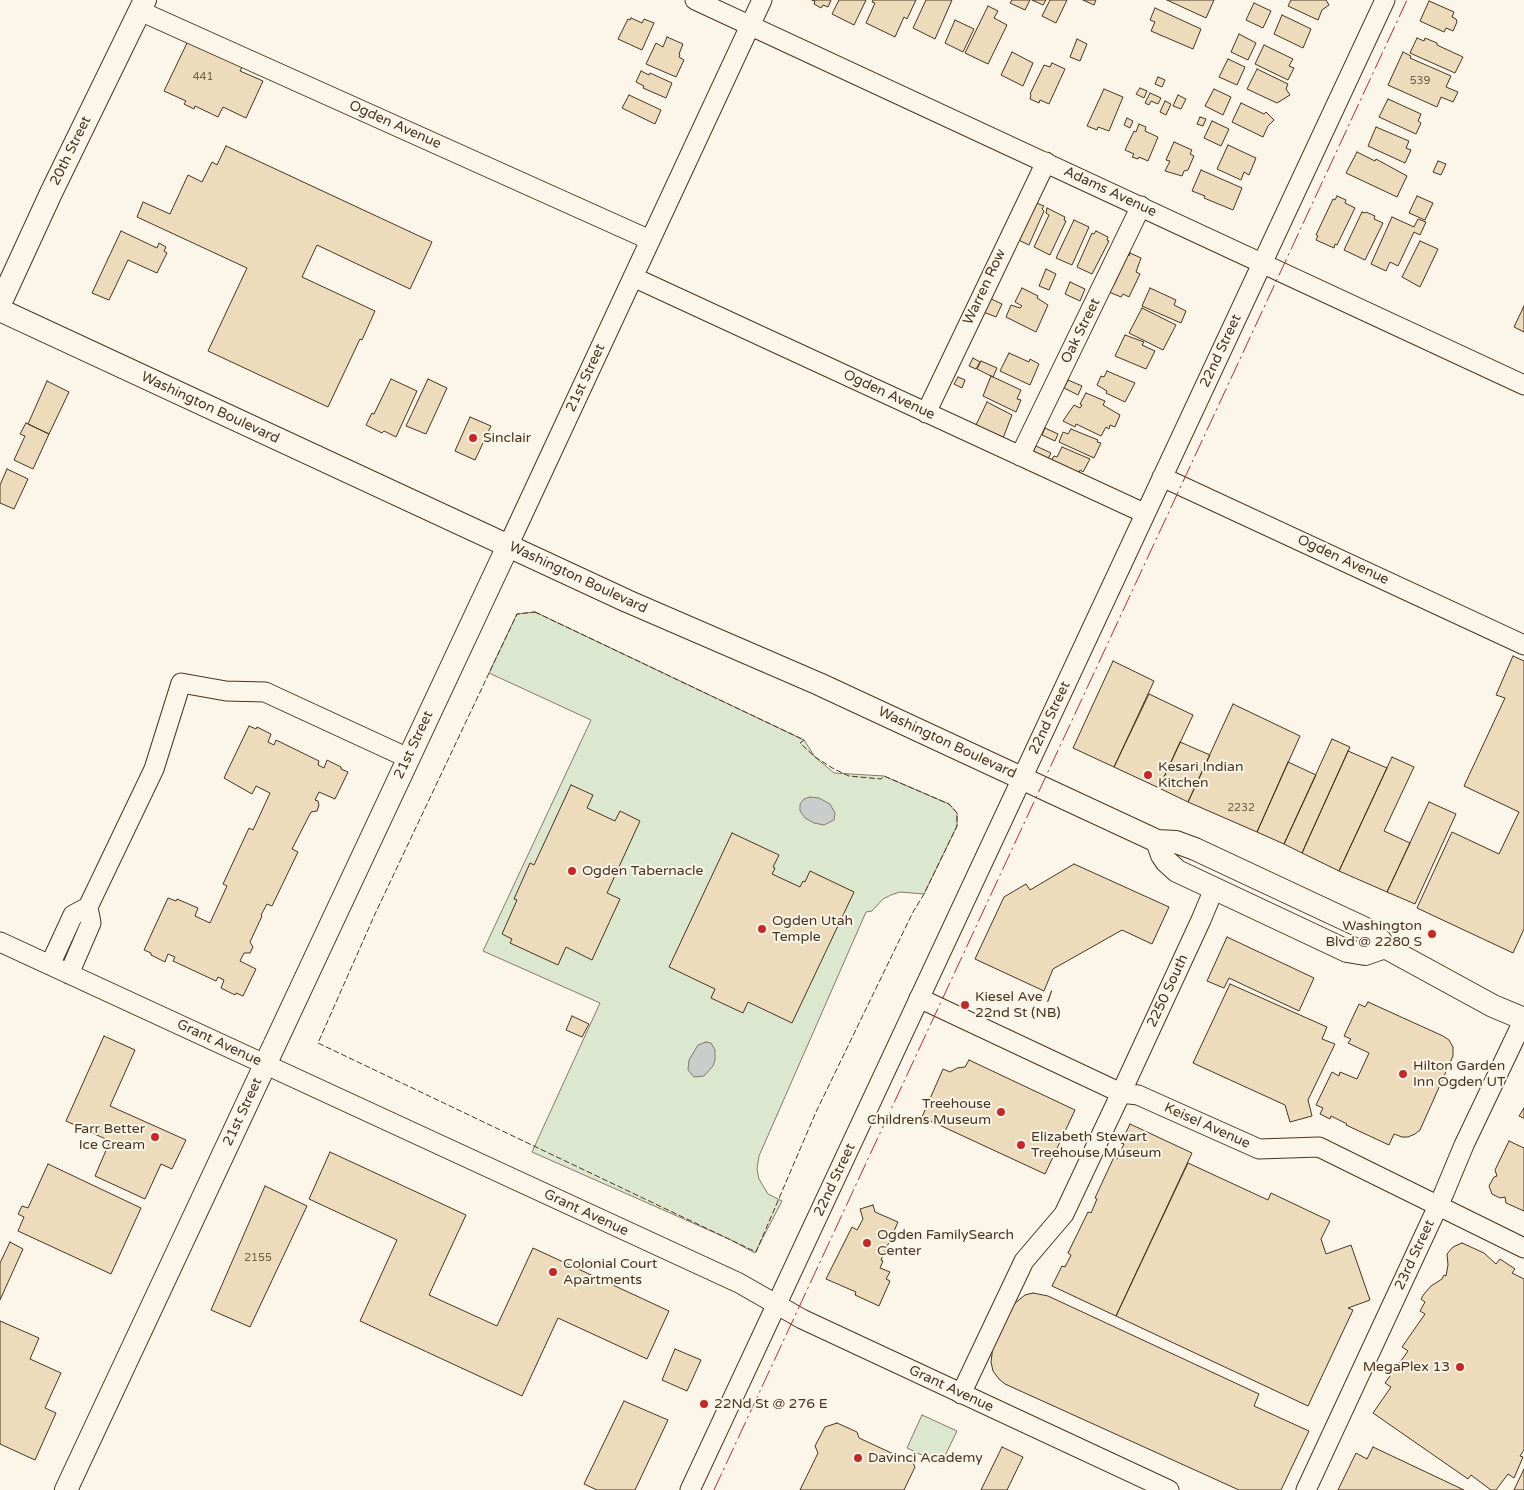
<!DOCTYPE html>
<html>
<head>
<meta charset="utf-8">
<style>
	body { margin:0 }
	canvas { display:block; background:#fbf6e9 }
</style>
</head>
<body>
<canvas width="1524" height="1490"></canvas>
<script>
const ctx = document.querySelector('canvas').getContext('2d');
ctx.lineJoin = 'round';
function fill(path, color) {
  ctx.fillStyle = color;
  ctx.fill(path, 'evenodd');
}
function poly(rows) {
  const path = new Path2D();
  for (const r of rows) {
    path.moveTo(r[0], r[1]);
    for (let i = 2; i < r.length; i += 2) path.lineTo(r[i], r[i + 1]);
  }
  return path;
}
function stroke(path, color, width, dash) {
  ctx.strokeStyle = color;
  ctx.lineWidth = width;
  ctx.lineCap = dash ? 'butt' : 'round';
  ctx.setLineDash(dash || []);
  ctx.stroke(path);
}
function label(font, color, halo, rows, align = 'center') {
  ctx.font = font + ' "Varela Round",sans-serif';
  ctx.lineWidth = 4;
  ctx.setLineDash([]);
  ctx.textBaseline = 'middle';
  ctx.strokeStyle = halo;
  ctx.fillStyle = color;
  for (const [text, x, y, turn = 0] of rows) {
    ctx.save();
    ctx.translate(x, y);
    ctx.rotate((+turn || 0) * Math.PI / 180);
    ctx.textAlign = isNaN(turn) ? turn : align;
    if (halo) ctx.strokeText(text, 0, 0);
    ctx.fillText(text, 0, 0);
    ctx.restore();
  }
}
const green = poly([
	[535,612,804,740,815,757,834,773,884,776,949,804,957,813,957,826,924,894,900,892,891,895,883,899,872,911,866,912,759,1156,757,1169,759,1179,768,1194,782,1201,755,1253,729,1239,532,1152,600,1003,483,951,591,720,489,673,517,614,535,612],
	[922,1415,957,1431,941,1464,907,1448,922,1415]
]);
const water = poly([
	[810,797,819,798,830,804,835,813,834,820,824,825,814,823,805,818,800,811,800,804,804,799,810,797],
	[706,1042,711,1043,715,1050,715,1060,713,1066,704,1076,694,1077,688,1070,689,1060,698,1045,706,1042]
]);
const building = poly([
	[812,0,831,0,828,7,823,5,821,8,814,4,815,1,812,0],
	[839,0,866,0,854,25,832,14,839,0],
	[873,0,916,0,907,19,904,17,895,37,866,23,875,3,872,2,873,0],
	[926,0,952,0,935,39,913,28,926,0],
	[1012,0,1030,0,1025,10,1010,3,1012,0],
	[1032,0,1046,0,1043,5,1032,0],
	[1050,0,1067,0,1056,23,1042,16,1050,0],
	[1083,0,1096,0,1094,5,1083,0],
	[1167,0,1214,0,1206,18,1167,0],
	[1291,0,1326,0,1329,5,1322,10,1318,20,1288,6,1291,0],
	[1429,1,1454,12,1452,17,1456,19,1457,22,1453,31,1446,28,1444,32,1420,21,1429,1],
	[1254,3,1271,11,1263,28,1246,20,1254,3],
	[988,6,998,11,994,18,1007,25,988,64,965,53,988,6],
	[1155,8,1201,29,1193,49,1151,31,1155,22,1150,20,1155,8],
	[1282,15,1311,29,1303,48,1274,34,1282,15],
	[631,18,642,23,644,19,654,23,642,50,618,39,628,19,630,20,631,18],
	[955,20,974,29,963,52,945,43,955,20],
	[1239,34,1256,43,1248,60,1231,52,1239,34],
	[667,37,683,44,679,54,680,55,679,57,684,60,676,77,646,64,656,43,663,47,667,37],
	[1417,38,1424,41,1425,38,1437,43,1437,45,1463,57,1455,73,1410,53,1417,38],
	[1077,39,1087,44,1080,61,1070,57,1077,39],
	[188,41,242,67,240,71,263,81,246,118,223,107,218,117,195,106,194,109,184,104,186,101,164,91,188,41],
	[1264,45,1293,59,1289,66,1294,68,1288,80,1255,64,1264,45],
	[1012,52,1033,63,1023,86,1001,75,1012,52],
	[1403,52,1411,56,1410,58,1451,76,1446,87,1458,92,1453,102,1441,97,1437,107,1388,85,1403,52],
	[1228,59,1245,67,1237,85,1219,77,1228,59],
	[1052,63,1065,69,1049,104,1040,100,1039,103,1030,99,1031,95,1030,94,1044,65,1050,67,1052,63],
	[1257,69,1288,84,1286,89,1290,95,1277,103,1247,89,1257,69],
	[641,71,649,75,650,73,672,83,666,98,643,88,644,86,636,82,641,71],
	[1158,77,1165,80,1162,87,1155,84,1158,77],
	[1140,88,1147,91,1144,98,1136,94,1140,88],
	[1104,89,1123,97,1109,131,1098,127,1097,130,1087,126,1104,89],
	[1214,89,1231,97,1223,115,1205,106,1214,89],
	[1150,93,1161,98,1158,104,1151,101,1149,105,1145,103,1150,93],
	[629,95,661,110,655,124,622,108,629,95],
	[1178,95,1186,99,1181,109,1173,106,1178,95],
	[1388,99,1421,114,1418,121,1421,123,1416,134,1379,117,1388,99],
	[1165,101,1171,104,1166,115,1160,112,1165,101],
	[1241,103,1264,114,1266,112,1274,120,1268,126,1263,137,1232,122,1241,103],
	[1200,117,1206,119,1203,126,1197,124,1200,117],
	[1127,118,1133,121,1130,128,1124,125,1127,118],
	[1212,121,1229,129,1221,146,1204,138,1212,121],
	[1139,124,1146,127,1145,131,1158,137,1148,161,1139,157,1138,159,1132,157,1134,154,1125,150,1134,131,1136,132,1139,124],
	[1376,127,1409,141,1406,148,1411,150,1405,163,1368,146,1376,127],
	[1174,142,1192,150,1190,154,1194,156,1188,170,1184,171,1182,176,1165,171,1170,161,1166,160,1174,142],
	[1228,145,1256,158,1249,175,1244,172,1241,180,1217,169,1228,145],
	[226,146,432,242,410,289,317,245,302,277,375,311,362,340,360,339,328,407,208,351,247,268,137,217,143,202,170,214,188,175,202,182,212,162,217,165,226,146],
	[1357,152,1375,161,1376,159,1407,176,1397,197,1346,173,1357,152],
	[1438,161,1446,164,1441,175,1433,172,1438,161],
	[1201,170,1242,188,1233,210,1204,198,1205,196,1192,191,1201,170],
	[1337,196,1346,200,1345,203,1355,208,1337,245,1335,244,1334,248,1316,240,1318,236,1316,235,1333,199,1335,200,1337,196],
	[1417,196,1433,203,1425,220,1409,213,1417,196],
	[1031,201,1044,206,1042,209,1044,211,1029,245,1012,237,1031,201],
	[1047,208,1065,217,1064,220,1066,221,1050,255,1034,247,1049,215,1046,213,1047,208],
	[1362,212,1365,213,1366,212,1375,216,1374,219,1383,223,1365,260,1344,250,1362,212],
	[1392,217,1414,227,1418,219,1426,222,1420,235,1414,232,1398,266,1390,262,1386,271,1371,264,1392,217],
	[1074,220,1089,227,1072,265,1056,258,1074,220],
	[121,231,157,248,159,243,166,247,164,251,167,253,157,273,128,260,109,300,92,293,121,231],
	[1096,231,1108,237,1107,240,1109,241,1092,274,1077,267,1092,233,1094,234,1096,231],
	[1420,241,1438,249,1420,287,1402,277,1420,241],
	[1130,253,1141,258,1136,272,1140,274,1129,297,1123,294,1121,297,1109,292,1112,284,1114,285,1128,255,1129,256,1130,253],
	[1046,269,1056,274,1049,290,1039,286,1046,269],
	[1070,282,1085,289,1080,301,1065,294,1070,282],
	[1022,288,1038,296,1037,298,1048,305,1036,332,1006,317,1011,305,1020,308,1022,306,1015,302,1022,288],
	[1150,288,1176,300,1174,305,1186,311,1181,323,1142,306,1150,288],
	[987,297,1002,304,996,317,981,311,987,297],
	[1524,306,1524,332,1514,327,1524,306],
	[1142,308,1176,325,1163,350,1129,333,1142,308],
	[1125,335,1144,342,1142,345,1155,351,1146,369,1115,356,1125,335],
	[1009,353,1029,362,1030,359,1039,364,1030,385,1000,371,1009,353],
	[973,358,980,362,976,369,969,366,973,358],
	[981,361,997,368,993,377,977,369,981,361],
	[1107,371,1135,383,1125,402,1106,393,1107,391,1097,385,1101,376,1104,377,1107,371],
	[991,376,1021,390,1017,399,1021,400,1016,412,983,396,991,376],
	[958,377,965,380,962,388,954,384,958,377],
	[391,379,417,391,396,437,384,431,382,433,366,425,372,413,374,414,391,379],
	[428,379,447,388,426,434,406,426,428,379],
	[1068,380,1082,386,1078,395,1064,388,1068,380],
	[47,381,69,392,49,434,28,424,47,381],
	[1086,393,1105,401,1103,405,1120,415,1115,427,1110,425,1109,429,1106,427,1101,436,1076,424,1075,427,1063,421,1074,405,1080,408,1082,405,1080,404,1086,393],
	[987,402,1012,415,1003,438,976,425,987,402],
	[470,417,491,426,475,460,455,451,470,417],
	[26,423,49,434,33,469,14,460,25,436,20,434,26,423],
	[1045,428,1058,434,1055,441,1042,435,1045,428],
	[1071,429,1098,440,1097,442,1101,443,1094,458,1059,442,1063,432,1068,434,1071,429],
	[1036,446,1051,453,1047,461,1032,454,1036,446],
	[1062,447,1090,459,1083,472,1080,470,1078,476,1050,463,1054,456,1057,457,1062,447],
	[7,469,28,479,14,509,0,503,0,485,7,469],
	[1513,656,1524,661,1524,929,1513,953,1417,908,1452,832,1499,854,1519,812,1464,786,1505,698,1496,695,1513,656],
	[1113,661,1154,681,1114,767,1073,748,1113,661],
	[1149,694,1193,715,1159,788,1114,767,1149,694],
	[1233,704,1300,736,1257,832,1188,802,1233,704],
	[249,726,256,729,257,727,271,734,268,742,274,745,276,740,319,761,318,765,324,768,327,760,341,767,341,769,348,772,335,799,319,792,315,800,318,801,319,805,317,811,311,812,292,849,298,852,272,906,267,904,261,915,262,916,250,942,253,947,250,953,244,953,240,961,256,969,243,996,236,993,235,995,221,988,224,980,218,977,216,981,173,961,175,957,168,954,165,962,151,955,151,953,144,950,168,898,176,901,177,899,198,908,195,916,210,923,227,886,223,884,249,828,253,830,270,793,256,786,252,794,224,778,249,726],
	[1332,739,1350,747,1302,853,1284,844,1332,739],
	[1180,742,1210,755,1188,802,1159,788,1180,742],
	[1348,751,1387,768,1339,871,1302,853,1348,751],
	[1392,757,1414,767,1384,831,1410,843,1387,892,1339,871,1392,757],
	[1288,762,1316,775,1284,844,1257,832,1288,762],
	[571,785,593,795,587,808,615,821,620,811,640,821,607,893,620,899,592,960,566,947,558,965,510,943,512,939,502,934,517,900,514,899,530,863,534,865,571,785],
	[1429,802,1456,814,1415,904,1387,892,1429,802],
	[732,833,779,855,773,867,775,868,772,874,800,887,803,881,805,882,810,871,854,892,792,1023,748,1002,743,1013,711,998,715,989,669,967,732,833],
	[1074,864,1169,907,1152,944,1122,930,1053,969,1044,991,975,959,1004,897,1026,884,1030,890,1074,864],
	[1227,937,1314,978,1299,1011,1229,978,1224,988,1207,981,1227,937],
	[1230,984,1327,1027,1322,1039,1335,1044,1308,1100,1312,1116,1290,1122,1285,1105,1193,1063,1230,984],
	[1368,1002,1443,1036,1449,1040,1453,1047,1453,1056,1420,1130,1415,1134,1408,1137,1402,1137,1394,1134,1389,1145,1346,1125,1347,1124,1331,1116,1330,1119,1320,1114,1323,1108,1316,1105,1332,1072,1339,1076,1340,1072,1357,1079,1369,1053,1348,1043,1351,1039,1344,1036,1359,1004,1365,1007,1368,1002],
	[572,1016,589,1024,582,1037,566,1030,572,1016],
	[104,1036,135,1050,110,1106,186,1140,172,1169,161,1164,145,1199,95,1176,110,1141,66,1121,104,1036],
	[969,1060,1075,1110,1045,1174,922,1117,943,1069,950,1072,957,1068,965,1067,969,1060],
	[1524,1108,1524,1118,1523,1118,1519,1116,1524,1108],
	[1130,1124,1192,1153,1116,1316,1052,1286,1062,1266,1065,1267,1071,1255,1068,1253,1088,1212,1091,1213,1097,1199,1095,1198,1114,1157,1117,1159,1124,1144,1121,1143,1130,1124],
	[1509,1141,1524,1148,1524,1211,1506,1203,1505,1197,1500,1198,1492,1194,1489,1186,1494,1177,1497,1176,1495,1170,1509,1141],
	[330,1152,466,1215,429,1295,497,1326,533,1248,669,1311,647,1359,558,1318,522,1396,360,1321,397,1240,309,1199,330,1152],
	[1188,1163,1268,1200,1271,1193,1330,1221,1321,1239,1326,1254,1351,1245,1370,1300,1348,1308,1353,1310,1308,1406,1116,1316,1188,1163],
	[48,1164,141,1208,111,1274,18,1231,24,1217,18,1214,22,1206,28,1208,48,1164],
	[265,1186,307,1206,250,1327,211,1310,265,1186],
	[873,1205,875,1212,898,1222,881,1260,883,1261,880,1268,890,1272,886,1279,890,1281,879,1306,855,1295,856,1292,826,1279,852,1227,857,1230,863,1219,860,1209,873,1205],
	[10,1242,23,1249,0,1300,0,1263,10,1242],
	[1462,1243,1484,1253,1496,1264,1500,1259,1515,1269,1512,1273,1524,1279,1524,1450,1520,1456,1523,1457,1514,1478,1508,1474,1496,1490,1491,1490,1471,1475,1468,1479,1373,1413,1391,1387,1385,1383,1408,1351,1402,1347,1425,1314,1420,1311,1425,1302,1421,1299,1424,1294,1431,1286,1442,1279,1444,1275,1446,1276,1448,1265,1447,1254,1453,1247,1462,1243],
	[1033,1293,1048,1296,1259,1394,1254,1406,1309,1431,1281,1490,1239,1490,1005,1384,999,1379,993,1371,991,1362,993,1346,1014,1304,1025,1295,1033,1293],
	[0,1321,39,1338,30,1359,61,1373,45,1408,56,1413,35,1460,0,1444,0,1321],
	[675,1349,701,1360,687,1391,662,1380,675,1349],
	[624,1401,668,1420,635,1490,597,1490,584,1484,624,1401],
	[837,1423,857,1432,859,1438,913,1463,915,1467,904,1490,800,1490,818,1453,815,1446,825,1427,837,1423],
	[1002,1447,1023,1457,1007,1490,981,1490,1002,1447],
	[1373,1447,1464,1490,1338,1490,1356,1453,1367,1459,1373,1447],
	[1524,1469,1524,1490,1514,1490,1524,1469]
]);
const minor = poly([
	[695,0,1524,385],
	[140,11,650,240],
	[633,277,1144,513],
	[926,413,1046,162],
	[1020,456,1141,206],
	[1162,477,1524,645],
	[508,546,762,0],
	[0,942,739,1283,802,1319,1169,1490],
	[50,965,73,915,88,907,154,769,181,683,226,691,265,692,408,758],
	[69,974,91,923,88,907],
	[919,998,1121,1093,1138,1095,1259,1149,1319,1147,1524,1248],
	[961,1394,1024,1261,1064,1214,1121,1093,1201,920,1214,889],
	[690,1490,1385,0],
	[1306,1490,1444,1193,1464,1145,1524,1019]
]);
const major = poly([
	[0,304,51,193,145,0],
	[0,310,627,601,819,684,1157,841,1176,842,1195,849,1366,929,1380,940,1385,947,1493,1006,1524,1019],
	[1157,841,1162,855,1166,861,1177,871,1347,951,1365,954,1385,947],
	[66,1490,508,546]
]);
const fence = poly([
	[535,612,804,740,800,743,815,757,834,769,849,776,881,779,884,776,949,804,957,813,957,826,924,894,913,912,816,1112,756,1252,318,1043,375,914,517,614,535,612]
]);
const power = poly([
	[714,1490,1407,0]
]);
const markers = [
	[473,438,5,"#c62828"],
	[1148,775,5,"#c62828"],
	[572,871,5,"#c62828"],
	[762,929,5,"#c62828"],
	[1432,934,5,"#c62828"],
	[965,1005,5,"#c62828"],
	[1403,1074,5,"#c62828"],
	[1001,1112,5,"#c62828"],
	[155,1137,5,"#c62828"],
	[1021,1145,5,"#c62828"],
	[867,1243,5,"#c62828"],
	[553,1272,5,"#c62828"],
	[1460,1367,5,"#c62828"],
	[704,1404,5,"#c62828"],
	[858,1458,5,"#c62828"]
];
const numberNames = [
	["441",203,77],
	["539",1420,81],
	["2232",1241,808],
	["2155",258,1258]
];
const streetNames = [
	["Ogden Avenue",395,125,24],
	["20th Street",71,151,-64],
	["Adams Avenue",1110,192,25],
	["Warren Row",985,287,-65],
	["Oak Street",1081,331,-64],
	["22nd Street",1221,351,-65],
	["21st Street",586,378,-65],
	["Ogden Avenue",889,395,25],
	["Washington Boulevard",210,408,25],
	["Ogden Avenue",1343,560,25],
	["Washington Boulevard",578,578,25],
	["22nd Street",1050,718,-65],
	["Washington Boulevard",947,743,25],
	["21st Street",414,745,-65],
	["2250 South",1168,991,-65],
	["Grant Avenue",219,1043,25],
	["21st Street",243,1112,-65],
	["Keisel Avenue",1207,1126,24],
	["22nd Street",835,1180,-65],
	["Grant Avenue",586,1213,25],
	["23rd Street",1415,1255,-65],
	["Grant Avenue",951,1389,25]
];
const poiNames = [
	["Sinclair",483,438],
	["Kesari Indian",1158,767],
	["Kitchen",1158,783],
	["Ogden Tabernacle",582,871],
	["Ogden Utah",772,921],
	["Temple",772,937],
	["Washington",1422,926,"right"],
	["Blvd @ 2280 S",1422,942,"right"],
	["Kiesel Ave /",975,997],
	["22nd St (NB)",975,1013],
	["Hilton Garden",1413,1066],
	["Inn Ogden UT",1413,1082],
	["Treehouse",991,1104,"right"],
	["Childrens Museum",991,1120,"right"],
	["Farr Better",145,1129,"right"],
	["Ice Cream",145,1145,"right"],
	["Elizabeth Stewart",1031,1137],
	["Treehouse Museum",1031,1153],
	["Ogden FamilySearch",877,1235],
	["Center",877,1251],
	["Colonial Court",563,1264],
	["Apartments",563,1280],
	["MegaPlex 13",1450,1367,"right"],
	["22Nd St @ 276 E",714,1404],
	["Davinci Academy",868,1458]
];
fill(green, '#dce7d0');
stroke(green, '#887966', 1);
fill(water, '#c9cecd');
stroke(water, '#887966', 1);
fill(building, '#ecdcbc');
stroke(building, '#4a3520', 1);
stroke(minor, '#4a3520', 21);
stroke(major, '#4a3520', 24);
stroke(minor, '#fbf6e9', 19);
stroke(major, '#fbf6e9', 22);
stroke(fence, '#4a3520', 1, [6, 2.5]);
stroke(power, '#c62828', 1, [18, 4, 2.5, 4]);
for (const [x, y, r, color] of markers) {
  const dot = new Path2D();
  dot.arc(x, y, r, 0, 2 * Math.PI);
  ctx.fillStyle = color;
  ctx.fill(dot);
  stroke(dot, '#fbf6e9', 2);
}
label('11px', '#725f47', null, numberNames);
label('14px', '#4a3520', '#fbf6e9', streetNames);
label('14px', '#4a3520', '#fbf6e9', poiNames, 'left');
</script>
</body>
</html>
